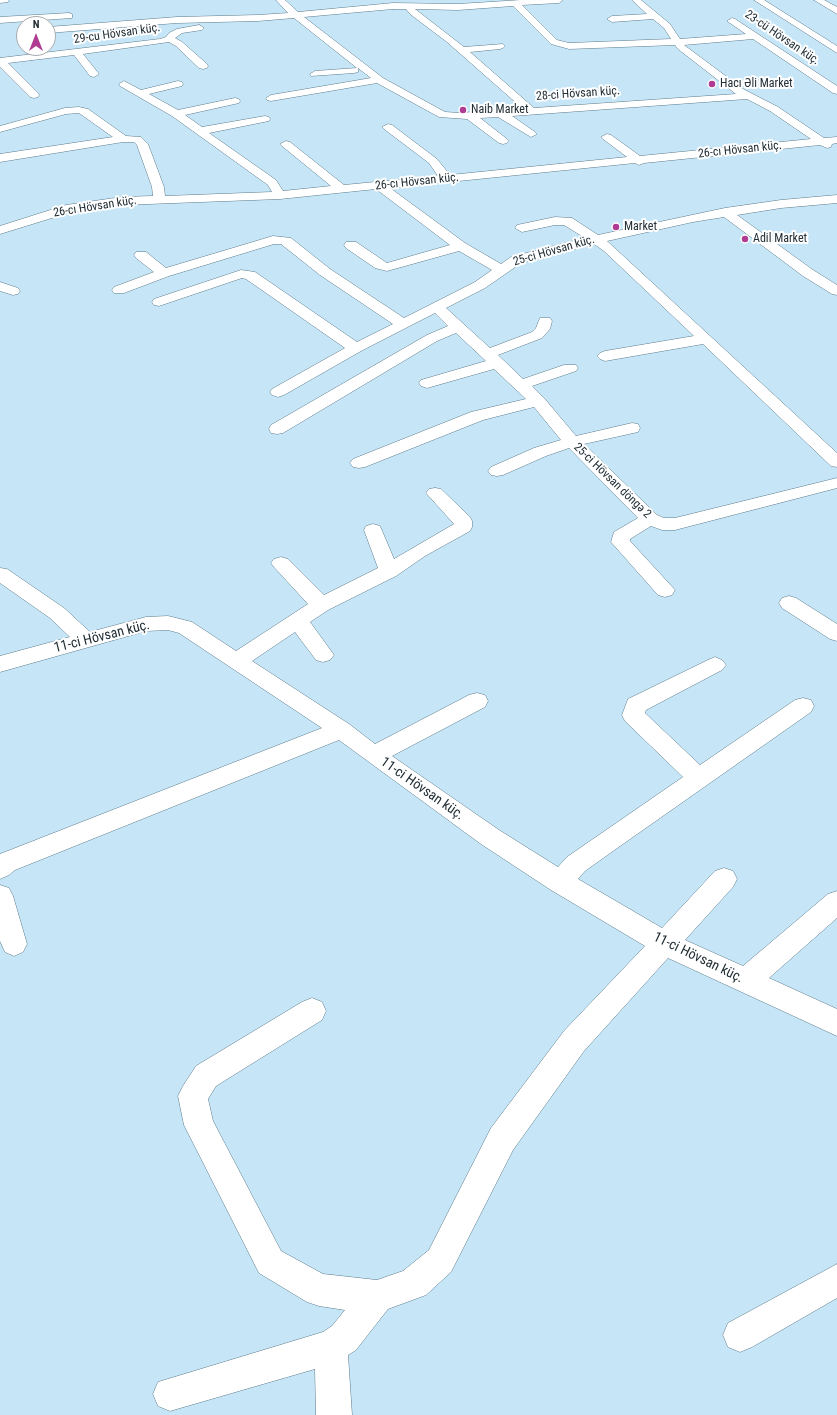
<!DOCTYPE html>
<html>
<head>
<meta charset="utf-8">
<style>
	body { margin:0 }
	#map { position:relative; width:837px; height:1415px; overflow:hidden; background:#c6e6f8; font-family:"Roboto Condensed",sans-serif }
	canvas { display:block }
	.north { position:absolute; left:16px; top:16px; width:40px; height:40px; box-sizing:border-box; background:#fff; border:1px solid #a6abae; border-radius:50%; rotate:0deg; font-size:11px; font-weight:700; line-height:16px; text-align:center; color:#212e34 }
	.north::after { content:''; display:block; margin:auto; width:14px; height:18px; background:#af3b93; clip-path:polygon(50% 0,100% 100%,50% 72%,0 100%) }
</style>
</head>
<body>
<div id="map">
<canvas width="837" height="1415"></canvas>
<div class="north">N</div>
</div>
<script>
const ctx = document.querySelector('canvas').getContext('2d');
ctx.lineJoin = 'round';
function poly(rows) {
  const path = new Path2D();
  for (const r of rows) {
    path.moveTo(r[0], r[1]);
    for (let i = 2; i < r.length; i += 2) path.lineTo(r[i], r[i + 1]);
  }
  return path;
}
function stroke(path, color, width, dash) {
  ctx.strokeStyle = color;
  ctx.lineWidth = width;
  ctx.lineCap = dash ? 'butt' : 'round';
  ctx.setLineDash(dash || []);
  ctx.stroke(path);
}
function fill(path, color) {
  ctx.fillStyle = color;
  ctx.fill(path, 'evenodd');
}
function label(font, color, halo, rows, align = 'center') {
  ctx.font = font + ' "Roboto Condensed",sans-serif';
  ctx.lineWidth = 4;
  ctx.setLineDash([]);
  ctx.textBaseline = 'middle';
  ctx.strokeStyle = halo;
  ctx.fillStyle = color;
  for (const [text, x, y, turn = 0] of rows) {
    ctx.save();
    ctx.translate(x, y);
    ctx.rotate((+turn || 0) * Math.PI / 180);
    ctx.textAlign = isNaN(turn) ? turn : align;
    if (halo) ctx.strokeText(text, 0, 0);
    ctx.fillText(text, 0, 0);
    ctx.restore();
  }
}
const minor = poly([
	[0,0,9,0,8,2,0,3,0,0],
	[276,0,285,0,298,12,393,3,458,4,521,0,563,0,559,3,522,5,557,40,569,43,671,39,664,28,653,19,612,22,607,19,612,16,647,14,632,0,641,0,670,24,680,39,746,34,727,21,732,18,735,19,837,86,837,94,833,93,753,39,684,45,743,89,778,107,824,138,837,137,837,143,832,144,831,147,827,148,820,145,644,163,639,165,635,163,390,188,465,243,501,264,511,257,585,238,564,225,555,225,522,232,515,228,517,225,555,217,572,218,598,235,725,208,781,200,837,195,837,203,781,208,737,215,813,270,837,285,837,295,832,294,803,276,724,217,693,222,607,241,837,453,837,467,831,466,703,344,605,361,600,359,597,356,600,353,605,351,694,336,604,251,594,244,521,263,485,288,446,308,490,348,532,332,536,328,540,318,550,318,552,321,550,329,542,338,498,355,523,379,564,365,576,365,578,368,576,371,532,386,544,398,576,436,632,423,638,424,640,428,638,432,584,444,657,515,664,518,675,518,837,478,837,488,675,530,662,530,651,526,630,539,630,541,675,590,672,595,665,597,658,595,611,542,614,532,638,518,569,448,546,456,503,475,497,476,491,475,488,471,491,467,534,448,561,440,534,407,483,420,365,467,359,468,353,467,350,463,353,459,471,412,526,399,494,369,427,388,421,386,419,383,421,380,486,361,456,333,437,341,283,433,277,434,271,433,269,429,271,425,427,335,448,326,435,313,361,351,284,395,278,397,272,395,270,392,272,389,345,348,246,279,242,278,159,306,154,305,152,302,154,299,241,270,255,272,357,342,393,324,320,275,281,244,274,244,169,276,124,293,114,293,112,290,114,287,154,272,136,258,134,255,136,252,146,252,166,268,273,236,291,238,330,269,404,318,475,282,492,270,459,251,387,271,375,268,346,248,344,245,346,242,356,242,387,263,450,245,376,189,280,199,122,205,68,213,0,234,0,226,66,205,122,197,153,196,152,187,137,145,134,142,123,142,0,162,0,154,113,137,79,113,66,114,0,132,0,126,65,108,79,107,88,109,126,136,141,137,148,144,164,187,165,196,272,192,268,185,172,116,120,86,119,84,124,81,141,90,178,81,182,82,183,84,182,86,149,94,178,110,235,98,239,99,240,101,239,103,185,115,202,127,265,116,269,117,270,119,269,121,209,133,276,180,283,191,331,186,282,146,280,144,286,141,290,142,344,185,438,176,429,163,384,129,382,127,388,124,392,125,437,159,450,175,627,157,603,139,601,137,607,134,611,135,640,156,811,139,770,111,747,99,512,116,535,132,537,134,531,137,498,117,480,118,507,139,509,141,507,143,503,144,499,143,467,119,439,117,377,83,271,101,267,100,266,98,271,95,371,78,358,68,358,72,354,73,311,76,310,74,315,71,357,68,294,18,258,21,177,23,48,33,48,27,177,17,258,15,288,13,276,0],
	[513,6,551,44,569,49,675,45,678,49,736,94,534,108,470,52,500,49,503,48,505,46,503,44,464,47,415,9,458,10,513,6],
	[393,9,406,9,410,14,447,42,522,108,460,113,445,112,383,78,304,17,393,9],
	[754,0,764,0,837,46,837,53,754,0],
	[814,0,824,0,837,7,837,14,814,0],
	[69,13,72,14,72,18,0,23,0,17,69,13],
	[199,25,204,28,202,30,182,33,175,38,182,42,207,64,208,66,207,68,203,69,199,68,176,46,169,42,83,54,99,74,94,77,90,76,74,55,8,63,38,93,39,95,38,97,34,98,30,97,0,67,0,58,160,39,166,37,169,33,177,29,199,25],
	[0,282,18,288,20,291,18,294,13,295,0,291,0,282],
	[435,488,441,489,470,517,472,521,472,527,470,531,425,556,396,576,328,610,310,622,334,655,330,660,323,662,316,660,295,632,252,661,349,724,375,744,469,695,477,693,485,695,488,701,485,707,392,756,499,830,558,867,567,857,683,777,625,721,622,715,628,699,708,660,715,657,722,660,726,665,722,670,646,710,645,713,700,765,795,700,803,698,811,700,814,706,811,712,613,851,585,871,578,879,662,928,715,871,724,868,733,871,737,879,733,887,685,940,743,966,828,894,837,891,837,918,769,978,837,1009,837,1036,668,958,584,1051,513,1150,451,1272,426,1295,388,1309,356,1350,348,1355,352,1415,316,1415,315,1369,170,1411,158,1406,153,1394,158,1382,323,1332,332,1326,345,1310,319,1306,307,1302,259,1273,184,1125,178,1096,183,1086,196,1066,302,1002,312,998,322,1002,326,1011,322,1020,216,1086,208,1099,213,1121,281,1251,323,1274,377,1280,403,1271,429,1250,491,1128,564,1031,645,946,551,890,481,844,339,740,15,870,9,875,0,879,0,854,322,728,179,633,168,630,146,631,0,672,0,656,70,637,50,618,0,583,0,568,7,569,64,608,90,632,146,617,168,616,192,622,236,651,308,604,274,567,271,563,274,559,281,557,288,559,324,595,378,568,364,530,366,526,373,524,380,526,394,559,454,524,426,493,429,489,435,488],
	[789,596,796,598,837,624,837,641,830,639,782,608,779,603,782,598,789,596],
	[0,885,9,888,13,896,27,944,23,952,14,956,5,952,0,941,0,885],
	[837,1264,837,1298,752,1347,740,1352,728,1347,723,1335,728,1323,837,1264]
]);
const markers = [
	[712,84,4,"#af3b93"],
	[463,110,4,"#af3b93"],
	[616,227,4,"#af3b93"],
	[745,239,4,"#af3b93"]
];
const farStreetnames = [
	["29-cu Hövsan küç.",117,34,-8],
	["23-cü Hövsan küç.",782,38,34],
	["28-ci Hövsan küç.",578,94,-4],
	["26-cı Hövsan küç.",740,150,-6],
	["26-cı Hövsan küç.",417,182,-6],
	["26-cı Hövsan küç.",95,207,-9],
	["25-ci Hövsan küç.",554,251,-16],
	["25-ci Hövsan döngə 2",612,481,44]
];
const farPoinames = [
	["Hacı Əli Market",720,84],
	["Naib Market",471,110],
	["Market",624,227],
	["Adil Market",753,239]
];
const streetNames = [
	["11-ci Hövsan küç.",102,637,-14],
	["11-ci Hövsan küç.",422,789,35],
	["11-ci Hövsan küç.",698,958,26]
];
stroke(minor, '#5d7b8a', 1);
fill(minor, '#fff');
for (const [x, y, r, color] of markers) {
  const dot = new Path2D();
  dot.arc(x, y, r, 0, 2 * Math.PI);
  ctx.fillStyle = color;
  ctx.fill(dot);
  stroke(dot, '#fff', 1.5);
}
label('12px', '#212e34', '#fff', farStreetnames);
label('12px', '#212e34', '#fff', farPoinames, 'left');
label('14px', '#212e34', '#fff', streetNames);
</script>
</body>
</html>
